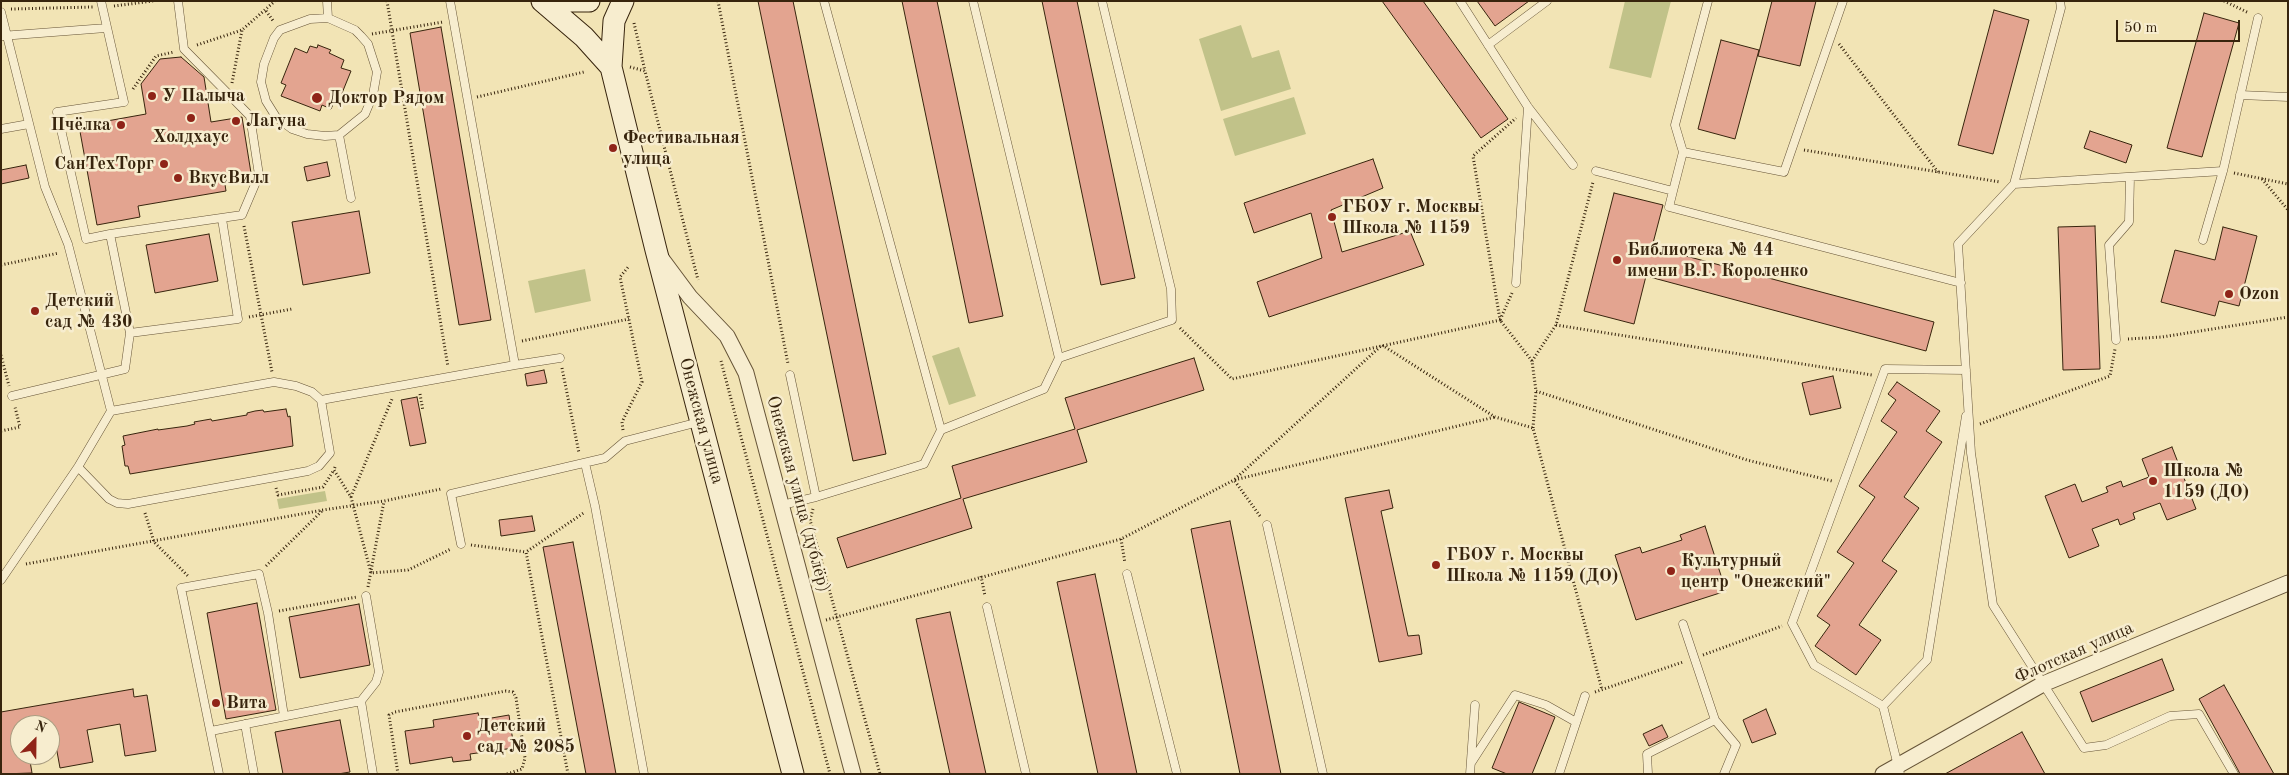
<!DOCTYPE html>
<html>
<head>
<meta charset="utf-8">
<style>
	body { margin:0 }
	#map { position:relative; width:2289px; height:775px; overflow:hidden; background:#f2e4b5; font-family:"Old Standard TT",serif }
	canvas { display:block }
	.frame { position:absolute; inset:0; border:2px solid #37240d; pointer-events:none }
	.north { position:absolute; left:10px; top:715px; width:50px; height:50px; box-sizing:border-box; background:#f7edcf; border:1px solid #aa9d81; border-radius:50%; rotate:23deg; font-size:14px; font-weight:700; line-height:20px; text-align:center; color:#37240d }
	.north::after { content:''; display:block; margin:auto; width:18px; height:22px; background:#8f2418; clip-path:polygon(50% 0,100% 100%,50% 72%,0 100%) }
	.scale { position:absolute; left:2116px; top:20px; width:124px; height:22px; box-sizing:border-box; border:2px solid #37240d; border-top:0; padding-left:6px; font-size:15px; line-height:18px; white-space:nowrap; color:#37240d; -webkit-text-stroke:4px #f7edcf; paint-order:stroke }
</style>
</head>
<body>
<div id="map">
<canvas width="2289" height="775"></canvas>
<div class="frame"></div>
<div class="north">N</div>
<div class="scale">50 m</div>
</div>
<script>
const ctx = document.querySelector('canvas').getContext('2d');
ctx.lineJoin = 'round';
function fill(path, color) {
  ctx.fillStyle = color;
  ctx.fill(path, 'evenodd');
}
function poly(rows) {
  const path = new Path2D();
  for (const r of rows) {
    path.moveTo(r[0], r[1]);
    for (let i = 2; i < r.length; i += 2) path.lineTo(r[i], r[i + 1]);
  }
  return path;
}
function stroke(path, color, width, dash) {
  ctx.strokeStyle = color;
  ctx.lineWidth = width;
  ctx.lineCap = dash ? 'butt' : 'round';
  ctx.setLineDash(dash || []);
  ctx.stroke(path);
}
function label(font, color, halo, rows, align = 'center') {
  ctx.font = font + ' "Old Standard TT",serif';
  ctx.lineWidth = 5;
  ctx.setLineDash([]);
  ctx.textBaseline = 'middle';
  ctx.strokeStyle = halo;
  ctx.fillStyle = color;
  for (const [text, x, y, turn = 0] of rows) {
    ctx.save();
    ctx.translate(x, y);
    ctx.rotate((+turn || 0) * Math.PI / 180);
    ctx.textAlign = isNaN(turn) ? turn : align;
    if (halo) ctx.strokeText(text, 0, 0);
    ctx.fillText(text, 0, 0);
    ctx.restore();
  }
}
const green = poly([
	[1625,1,1671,1,1651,78,1609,68],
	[1241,25,1252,58,1279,50,1291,89,1221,111,1199,39],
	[1294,97,1306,134,1235,156,1223,119],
	[585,269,591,301,535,313,528,281],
	[959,347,976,396,949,405,932,356],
	[325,491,327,501,279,509,277,499]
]);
const building = poly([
	[758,1,793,1,886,454,853,461,758,1],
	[902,1,937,1,1003,316,969,323,902,1],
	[1042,1,1077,1,1135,278,1101,285,1042,1],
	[1382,1,1423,1,1508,119,1481,138,1382,1],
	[1477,1,1529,1,1495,26,1477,1],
	[1772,1,1816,1,1800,66,1758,56,1772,1],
	[1994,10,2029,20,1993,154,1958,145,1994,10],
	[2204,13,2239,23,2202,157,2167,148,2204,13],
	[441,27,491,320,459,325,410,33,441,27],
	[1721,40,1759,50,1735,139,1698,129,1721,40],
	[318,45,331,50,329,53,344,60,341,68,351,71,338,103,334,102,331,109,322,105,320,111,281,96,286,85,281,83,295,48,307,53,310,46,317,48,318,45],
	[181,57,204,77,211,122,242,117,251,173,224,178,226,191,138,206,140,217,97,225,79,126,146,114,141,84,160,59,181,57],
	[2090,131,2132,145,2126,163,2084,148,2090,131],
	[1373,159,1383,188,1331,210,1342,252,1410,231,1424,265,1269,317,1257,282,1322,258,1311,213,1254,233,1244,203,1373,159],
	[327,162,330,176,307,181,304,167,327,162],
	[26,165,29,178,1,184,1,170,26,165],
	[1614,193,1663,205,1652,247,1934,322,1926,351,1646,276,1634,324,1584,311,1614,193],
	[359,211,370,273,303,285,292,222,359,211],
	[2095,226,2100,369,2063,370,2058,227,2095,226],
	[2223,227,2257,236,2239,306,2219,301,2215,316,2161,302,2175,250,2215,260,2223,227],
	[209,234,218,281,155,293,146,245,209,234],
	[1194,358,1204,390,1077,430,1087,462,963,499,972,528,847,568,837,538,961,498,952,466,1075,429,1065,398,1194,358],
	[544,370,547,383,527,386,525,374,544,370],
	[1833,376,1841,408,1810,415,1802,383,1833,376],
	[1897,382,1940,411,1926,431,1942,442,1904,497,1919,508,1882,561,1897,571,1859,625,1881,640,1856,675,1815,646,1830,625,1817,616,1854,563,1837,552,1875,497,1859,486,1897,432,1881,421,1896,400,1888,394,1897,382],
	[417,397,426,443,410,446,401,400,417,397],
	[286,409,288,417,290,416,293,446,130,474,128,466,125,466,122,446,125,445,123,436,158,429,158,430,187,426,195,424,194,422,211,419,212,421,247,415,247,413,255,411,263,410,264,412,286,409],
	[2172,447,2196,509,2167,520,2160,503,2133,513,2135,519,2120,525,2118,519,2092,529,2099,546,2069,558,2045,496,2075,484,2082,502,2108,492,2106,487,2121,481,2123,487,2149,477,2142,459,2172,447],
	[1389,490,1393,508,1381,511,1408,636,1419,635,1422,654,1379,662,1345,498,1389,490],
	[532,516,535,531,501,536,499,520,532,516],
	[1230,521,1281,774,1240,774,1191,529,1230,521],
	[1705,526,1726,591,1636,620,1615,555,1640,547,1642,553,1682,540,1680,535,1705,526],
	[573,542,605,714,616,774,586,774,543,547,573,542],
	[1095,574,1137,774,1098,774,1057,582,1095,574],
	[257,603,276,710,226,719,207,613,257,603],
	[359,604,370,665,300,678,289,617,359,604],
	[950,612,986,774,950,774,916,619,950,612],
	[2162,659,2174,690,2092,722,2080,692,2162,659],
	[2224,685,2274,774,2240,774,2238,770,2199,699,2224,685],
	[133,689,134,697,147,695,156,751,125,756,120,724,87,730,93,762,60,768,54,735,50,736,50,725,20,725,20,755,29,755,32,773,1,774,1,712,133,689],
	[1519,702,1555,717,1532,774,1507,774,1492,768,1519,702],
	[1766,709,1776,734,1752,743,1743,720,1766,709],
	[478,713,480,720,509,715,514,748,470,754,471,760,453,762,452,757,410,764,405,731,434,727,433,720,478,713],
	[340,720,350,772,338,774,283,774,275,732,340,720],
	[1662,725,1668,737,1649,746,1643,734,1662,725],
	[2022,732,2045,774,1945,774,2022,732]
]);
const path = poly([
	[387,1,448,367],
	[718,1,788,364],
	[2224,1,2249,13],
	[114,6,153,1],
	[11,9,93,7],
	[266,11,274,22],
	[634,23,645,71],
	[372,34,443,22],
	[1839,44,1938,172],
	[197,45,242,30,275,1],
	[630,67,645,71,698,280],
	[232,83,242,30],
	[133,89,156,56,174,52],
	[477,97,584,72],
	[1804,150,2000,182],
	[2234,173,2288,184],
	[2262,179,2288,210],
	[244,226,272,372],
	[1,265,59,253],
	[1512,293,1500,320,1532,361,1536,391,1747,460,1832,481],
	[249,317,292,309],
	[1556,325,1872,375],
	[1180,328,1232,379,1500,320,1473,156,1516,118],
	[2128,339,2162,337,2288,317],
	[522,341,629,319],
	[1,355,9,386],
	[721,361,830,774],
	[1532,361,1556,325,1593,182],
	[562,368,579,453],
	[420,394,423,411],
	[1980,424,2110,376,2115,349],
	[1533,428,1536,391],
	[623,430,622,422,642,382,620,277,629,266],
	[1,431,20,427,15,407],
	[335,467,334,470,351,497,371,573,408,570,451,549],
	[276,488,278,495,323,487,334,470],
	[351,497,392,399],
	[813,509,810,520,880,774],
	[145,513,154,542,188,576],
	[1260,516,1234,480,1382,345,1495,417,1533,428,1602,690],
	[1121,539,1125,563],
	[471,545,526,552],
	[26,564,323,510,384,501,441,489],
	[266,566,322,511],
	[981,576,985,596],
	[368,587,384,501],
	[279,611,357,597],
	[826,620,1121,539,1234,480,1495,417],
	[1703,655,1782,626],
	[1595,692,1683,662],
	[398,774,389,715,395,712,506,691,513,692,516,698,525,758,522,769,507,774],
	[568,774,526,552,585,512]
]);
const lane = poly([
	[327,1,328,18,355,30,361,36,368,44,377,72,373,95,365,114,339,135,325,136,307,134,292,129,276,117,266,101,261,82,264,64,274,38,280,30,310,19,328,18],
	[824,1,941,430],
	[973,1,1059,358],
	[1460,1,1528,107,1573,165],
	[2060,1,2061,8,2014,184,1958,244,1971,453,1993,605,2084,748,2106,745,2170,716,2199,714,2234,774],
	[1,12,45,187,68,244,111,411,78,467,1,580],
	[1,36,106,28],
	[1488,45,1547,1],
	[2240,95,2288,97],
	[1,129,29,124],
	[339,135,351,198],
	[1683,152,1675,125,1708,1],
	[1596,171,1673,191,1683,152,1784,172,1843,1],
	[2014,184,2223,171,2258,18],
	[1673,191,1669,207,1961,283],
	[110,234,242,215,259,175,250,116,184,49,178,1],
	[2203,240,2223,171],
	[1516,283,1528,107],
	[130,333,238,319,222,219],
	[2116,340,2109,245,2129,222,2130,177],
	[515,365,560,358],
	[790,375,816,497],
	[12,396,125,369,130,333,110,234,86,239,57,112,124,102,101,1],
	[111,411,274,382,296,386,312,392,321,400,515,365,450,1],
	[585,463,595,506,644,774],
	[78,467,109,499,117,503,128,504,308,471,319,466,330,453,321,400],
	[782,505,816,497,924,464,941,430,1044,389,1059,358,1172,320,1171,289,1102,1],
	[1267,525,1323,774],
	[461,544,451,494,605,458,625,441,699,422],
	[1127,574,1177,774],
	[366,596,379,672,376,682,361,701,373,774],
	[987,607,1026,774],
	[1683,624,1715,720],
	[1883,706,1814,665,1792,623,1885,369,1966,370],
	[245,724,254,774],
	[211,731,361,701],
	[1471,763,1515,695,1546,705,1576,722],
	[219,774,181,588,259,574,268,613,284,716],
	[1470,774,1475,705],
	[1559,774,1585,696],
	[1648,774,1647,754,1715,720,1736,745,1724,774],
	[1900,774,1883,706,1927,660,1966,416]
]);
const street = poly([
	[661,258,690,297,727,336,746,373,853,774],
	[1883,774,2043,684,2288,583]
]);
const secondary = poly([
	[542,1,584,37,611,67],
	[554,1,589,1],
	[623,1,614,21,611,67,656,250,793,774]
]);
const markers = [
	[152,96,5,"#8f2418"],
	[317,98,6,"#8f2418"],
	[191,118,5,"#8f2418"],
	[236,121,5,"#8f2418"],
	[121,125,5,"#8f2418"],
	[613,148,5,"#8f2418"],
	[164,164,5,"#8f2418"],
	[178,178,5,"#8f2418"],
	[1332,217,5,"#8f2418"],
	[1617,260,5,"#8f2418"],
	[2229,294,5,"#8f2418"],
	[35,311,5,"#8f2418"],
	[2153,481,5,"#8f2418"],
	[1436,565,5,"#8f2418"],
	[1671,571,5,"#8f2418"],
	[216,703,5,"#8f2418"],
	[467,736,5,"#8f2418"]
];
const poiNames = [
	["У Палыча",162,96],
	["Доктор Рядом",328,98],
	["Лагуна",246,121],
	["Пчёлка",111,125,"right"],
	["Холдхаус",191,137,"center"],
	["Фестивальная",623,138],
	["улица",623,159],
	["СанТехТорг",154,164,"right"],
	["ВкусВилл",188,178],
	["ГБОУ г. Москвы",1342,207],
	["Школа № 1159",1342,228],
	["Библиотека № 44",1627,250],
	["имени В.Г. Короленко",1627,271],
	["Ozon",2239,294],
	["Детский",45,301],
	["сад № 430",45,322],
	["Школа №",2163,471],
	["1159 (ДО)",2163,492],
	["ГБОУ г. Москвы",1446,555],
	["Школа № 1159 (ДО)",1446,576],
	["Культурный",1681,561],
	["центр \"Онежский\"",1681,582],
	["Вита",226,703],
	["Детский",477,726],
	["сад № 2085",477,747]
];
const streetNames = [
	["Онежская улица",701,421,75],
	["Онежская улица (дублёр)",798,494,75],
	["Флотская улица",2074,653,-24]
];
fill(green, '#c1c289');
fill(building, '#e3a490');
stroke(building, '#37240d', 1);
stroke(lane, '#665437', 9);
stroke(street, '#665437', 17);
stroke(secondary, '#37240d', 23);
stroke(path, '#37240d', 3, [1, 2.5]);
stroke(lane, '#f7edcf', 8);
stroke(street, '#f7edcf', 15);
stroke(secondary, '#f7edcf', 21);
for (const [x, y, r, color] of markers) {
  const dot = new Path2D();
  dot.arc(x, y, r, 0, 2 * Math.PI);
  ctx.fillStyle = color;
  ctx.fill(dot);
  stroke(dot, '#f7edcf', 2);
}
label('bold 18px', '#37240d', '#f7edcf', poiNames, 'left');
label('18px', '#37240d', '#f7edcf', streetNames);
</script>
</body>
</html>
